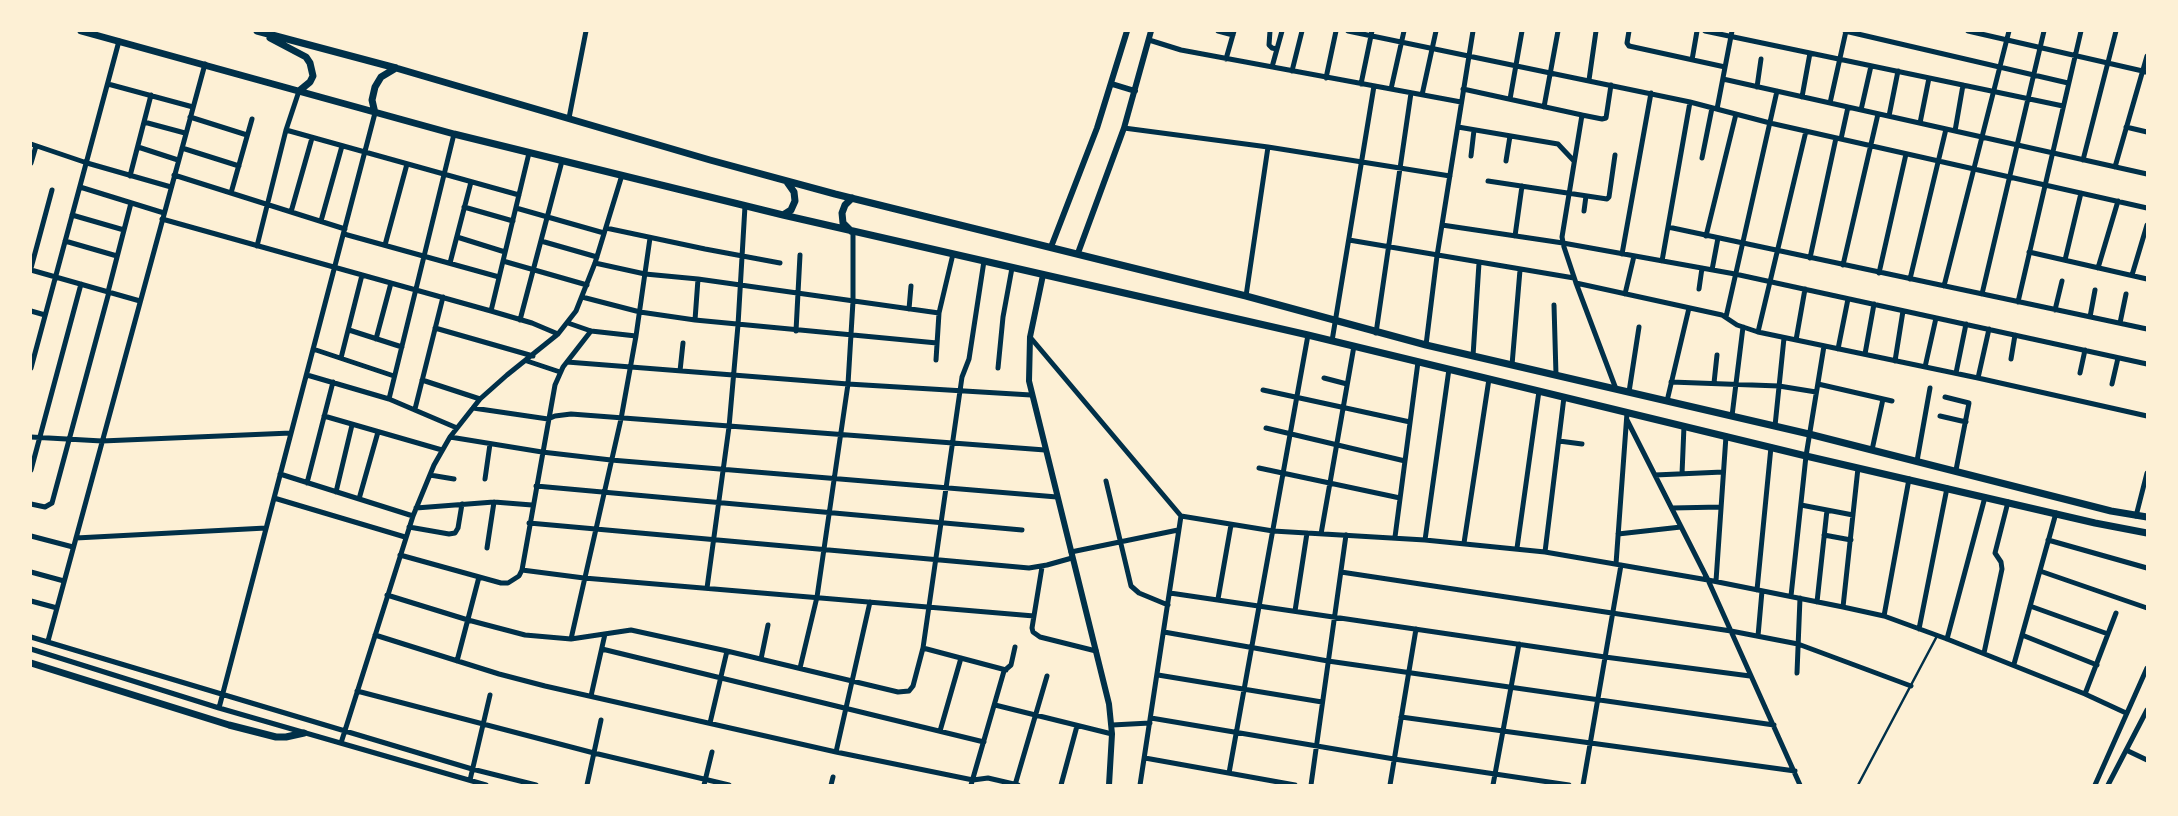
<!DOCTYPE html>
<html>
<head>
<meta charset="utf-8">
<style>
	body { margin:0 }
	#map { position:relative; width:2178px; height:816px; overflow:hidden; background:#fdf0d5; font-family:Quicksand,sans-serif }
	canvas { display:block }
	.frame { position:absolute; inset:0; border:32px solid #fdf0d5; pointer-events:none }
</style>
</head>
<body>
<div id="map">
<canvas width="2178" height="816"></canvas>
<div class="frame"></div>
</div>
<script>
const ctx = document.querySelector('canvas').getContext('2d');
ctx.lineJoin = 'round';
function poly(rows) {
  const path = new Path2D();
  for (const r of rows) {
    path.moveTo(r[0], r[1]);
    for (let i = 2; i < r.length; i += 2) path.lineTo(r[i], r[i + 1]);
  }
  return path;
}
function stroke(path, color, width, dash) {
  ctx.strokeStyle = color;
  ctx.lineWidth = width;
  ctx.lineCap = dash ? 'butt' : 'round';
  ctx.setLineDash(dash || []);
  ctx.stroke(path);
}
const service = poly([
	[1858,785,1937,636]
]);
const minor = poly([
	[1218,31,1233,35],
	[1270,31,1269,45,1272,48,1277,49,1272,67],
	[1348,31,1690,102,1770,123,2147,208],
	[1629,31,1627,43,1629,46,1725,67],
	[1705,31,2063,106],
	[1845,31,2068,83],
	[1968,31,2147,72],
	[1149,40,1181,50,1461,102],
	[1277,49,1282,31],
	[1226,59,1234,31],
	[1692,60,1697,31],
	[1292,71,1302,31],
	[1326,78,1336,31],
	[1723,79,2147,174],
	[1589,80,1596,31],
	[108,84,193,107],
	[1361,84,1372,31],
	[1611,85,1606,118,1602,119,1582,115,1562,237,1564,247,1576,283,1616,389],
	[1757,87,1761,59],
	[1391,89,1404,31],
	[1463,89,1582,115],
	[1422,95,1436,31],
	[1802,97,1810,53],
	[1510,99,1522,31],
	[1830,103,1846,31],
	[1544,107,1558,31],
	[1717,109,1732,31],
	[1861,110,1871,66],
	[1889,116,1898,71],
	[190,117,247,135],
	[569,118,586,31],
	[144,122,185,133],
	[1920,123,1929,78],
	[1458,127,1558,144,1574,161],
	[2126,127,2147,132],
	[1124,128,1268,147,1450,176],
	[286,130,519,195],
	[1955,131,1963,85],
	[1841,139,1848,107],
	[31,144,87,163,171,187],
	[138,147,178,160],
	[182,148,239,166],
	[1471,156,1474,130],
	[1702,158,1712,108],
	[2083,160,2116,31],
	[1506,161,1510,136],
	[31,163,36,146],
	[2115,167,2147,56],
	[174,175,345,229],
	[130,176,151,95],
	[1488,181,1607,199,1609,197,1615,155],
	[80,187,164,213],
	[231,193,252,119],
	[464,207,513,221],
	[516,208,604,233],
	[1584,211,1586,196],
	[291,212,312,138],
	[72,215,124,230],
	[162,219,491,311,532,323,558,334],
	[321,221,342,146],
	[1442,225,1563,243,1735,274,2147,364],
	[1668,227,2147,329],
	[606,228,705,249,780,263],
	[344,234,499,277],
	[1515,236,1522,186],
	[1706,236,1736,114],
	[457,237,505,252],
	[1349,240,1574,278],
	[65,241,117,256],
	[541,241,597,257],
	[385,245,407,164],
	[257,246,286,130,299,91],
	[2029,252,2147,279],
	[1622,254,1651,93],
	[1810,258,1836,138],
	[2065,260,2081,193],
	[503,261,587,285],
	[1662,261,1690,102],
	[450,263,471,182],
	[595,263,645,274,698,279,939,313],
	[1843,265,1878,114],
	[31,268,52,190],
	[2098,268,2118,201],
	[31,270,140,301],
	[1712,270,1718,238],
	[1879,273,1906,154],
	[2132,275,2147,225],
	[1910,279,1946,129],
	[1576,283,1722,315,1737,325,1758,332,1978,378,2147,416],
	[1944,286,2009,31],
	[1699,289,1702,268],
	[108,292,131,203],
	[1625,294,1634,256],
	[1982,294,2044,31],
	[1246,296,1268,147],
	[582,297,640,312,695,320,937,343],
	[2018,302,2081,31],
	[1554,305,1556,375],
	[909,309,911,286],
	[2055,310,2062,281],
	[31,311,45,315],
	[491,311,529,153],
	[1726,317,1777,91],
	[2090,317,2095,290],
	[520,320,562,161],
	[695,320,698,279],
	[568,323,591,331,636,336],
	[2120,323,2126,294],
	[435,328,533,356],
	[349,330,402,347],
	[796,331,800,255],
	[1758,332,1806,131],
	[1376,333,1411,93],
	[1030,337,1181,516],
	[376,339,391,283],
	[1796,340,1805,289],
	[1332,341,1374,86],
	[1426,345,1437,256,1473,31],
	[313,349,394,376],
	[1838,349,1848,299],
	[1865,354,1874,304],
	[1473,356,1479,263],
	[341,358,362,275],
	[2011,359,2015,335],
	[936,360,939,313,953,254],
	[527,361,560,372],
	[1895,361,1903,311],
	[567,362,848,384,1031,395],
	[1512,365,1520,270],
	[1925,367,1936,318],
	[31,368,119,41],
	[998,368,1003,317,1012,268],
	[680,371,683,343],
	[1956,373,1966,324],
	[2080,373,2085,350],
	[307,375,389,399,457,428],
	[1324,378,1347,384],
	[1978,378,1989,329],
	[422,380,480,399],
	[1671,382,1779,386,1816,392],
	[1714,383,1717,355],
	[1818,384,1892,401],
	[2112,384,2118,358],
	[1263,390,1410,422],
	[1629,392,1639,327],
	[1945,397,1969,403,1956,470],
	[389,399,454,134],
	[1667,401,1689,308],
	[473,408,548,419,555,416,571,414,1045,450],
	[415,409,443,297],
	[324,416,442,450],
	[1732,416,1743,327],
	[1940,416,1966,422],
	[1627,420,1708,580,1800,785],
	[1775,426,1784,338],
	[1266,428,1405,461],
	[31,437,102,441,291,433],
	[450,437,542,452,611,460,1057,497],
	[1559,441,1582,444],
	[1872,450,1883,399],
	[1917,461,1930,388],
	[1259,468,1400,498],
	[31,470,81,284],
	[280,474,413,516],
	[1682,474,1684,426],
	[430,475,454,479],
	[1655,475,1723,472],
	[485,479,490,444],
	[1106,481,1131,586,1139,593,1168,605],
	[307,483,333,382],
	[536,486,1022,530],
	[336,492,352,425],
	[274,498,405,537],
	[359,499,378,432],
	[31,504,45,507,52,503,109,292],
	[1801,505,1853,515],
	[416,508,494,502,532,505],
	[1672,508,1721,507],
	[1181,516,1273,531,1425,540,1545,552,1708,580,1843,607,1884,616,1947,639,2085,694,2126,713],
	[2136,516,2147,473],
	[529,523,1029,568,1047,565,1072,558],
	[409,527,449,534,455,533,458,528,462,504],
	[1321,534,1354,346],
	[1618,534,1681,527],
	[1824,535,1851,540],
	[31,536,73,547],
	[1395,537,1418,362],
	[76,538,266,528],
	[1425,540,1449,369],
	[2048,540,2147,568],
	[1464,543,1489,379],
	[487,548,494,502],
	[1517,548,1539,391],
	[1071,552,1178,530],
	[1545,552,1564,397],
	[400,555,501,583,508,583,519,576,522,570,555,385,563,367,591,331],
	[1616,564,1627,413],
	[1042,567,1032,628,1033,632,1040,637,1096,651],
	[522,570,584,578,1034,616],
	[2040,571,2147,608],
	[31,572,64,581],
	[1341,572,1731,631,1798,644,1911,686],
	[1716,581,1726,436],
	[707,588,729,427,738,325,745,206],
	[1757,590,1771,447],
	[1170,593,1605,657,1750,676],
	[387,595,468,620,525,635,571,639,631,630,727,651,898,692,909,691,913,686,923,648,962,377,969,359,984,261],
	[1791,596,1806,456,1824,346],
	[1218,599,1231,525],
	[31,601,57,608],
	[1817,602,1827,510],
	[2030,606,2108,634],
	[1843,607,1858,468],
	[1295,611,1307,533],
	[1884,616,1909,479],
	[1919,629,1947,488],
	[1164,632,1328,661,1774,725],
	[375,635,499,674,545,686,836,752,973,780,988,778,1018,785],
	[2022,635,2097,665],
	[1758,636,1762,591],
	[31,637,472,769,536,785],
	[571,639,621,419,636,336,650,238],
	[1947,639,1985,497],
	[48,641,205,64],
	[923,648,1006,670],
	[31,649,219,708,486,785],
	[602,649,984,742],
	[1984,653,2002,569,2001,562,1995,553,2008,502],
	[761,659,768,625],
	[457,661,479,577],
	[2014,664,2056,513],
	[800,668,817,597,848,384,853,301,853,232],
	[1797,673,1800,598],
	[1158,675,1322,702],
	[357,691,594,753,729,785],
	[2085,694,2116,613],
	[591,696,605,634],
	[995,705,1112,734],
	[219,708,375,113],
	[1401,717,1795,771],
	[1151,718,1394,759,1569,785],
	[710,723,727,651],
	[1112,725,1150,723],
	[940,731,961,658],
	[341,743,413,516,434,465,450,437,480,399,507,375,558,334,576,311,595,263,622,175],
	[2126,750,2147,760],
	[836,752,870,602],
	[1145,758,1295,785],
	[1229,773,1308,335],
	[470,780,490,695],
	[587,785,601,720],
	[704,785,712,752],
	[831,785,833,777],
	[971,785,1004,671,1011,665,1015,647],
	[1015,785,1047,676],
	[1061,785,1077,726],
	[1140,785,1181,516],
	[1311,785,1346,535],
	[1390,785,1416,629],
	[1493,785,1519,644],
	[1583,785,1621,565],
	[2095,785,2147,668],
	[2108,785,2147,710]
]);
const tertiary = poly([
	[1112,84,1135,91],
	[1051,247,1097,128,1127,31],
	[1078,253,1124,128,1151,31],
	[1043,275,1030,337,1029,381,1109,704,1112,734,1109,785]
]);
const secondary = poly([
	[81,31,454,134,783,215,1308,335,1806,456,2095,523,2147,533],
	[257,31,396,68,710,160,835,194,1246,296,1426,345,1809,434,2111,511,2147,517],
	[270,38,306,57,310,63,313,76,310,82,299,91],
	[375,113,372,100,375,87,381,77,396,68],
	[783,215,791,210,795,201,794,192,787,182],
	[851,231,843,223,842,213,845,205,852,198],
	[31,663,229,725,276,737,286,737,304,733]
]);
stroke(service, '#003049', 2.5);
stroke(minor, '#003049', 5);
stroke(tertiary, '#003049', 6);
stroke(secondary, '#003049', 7);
</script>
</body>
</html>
